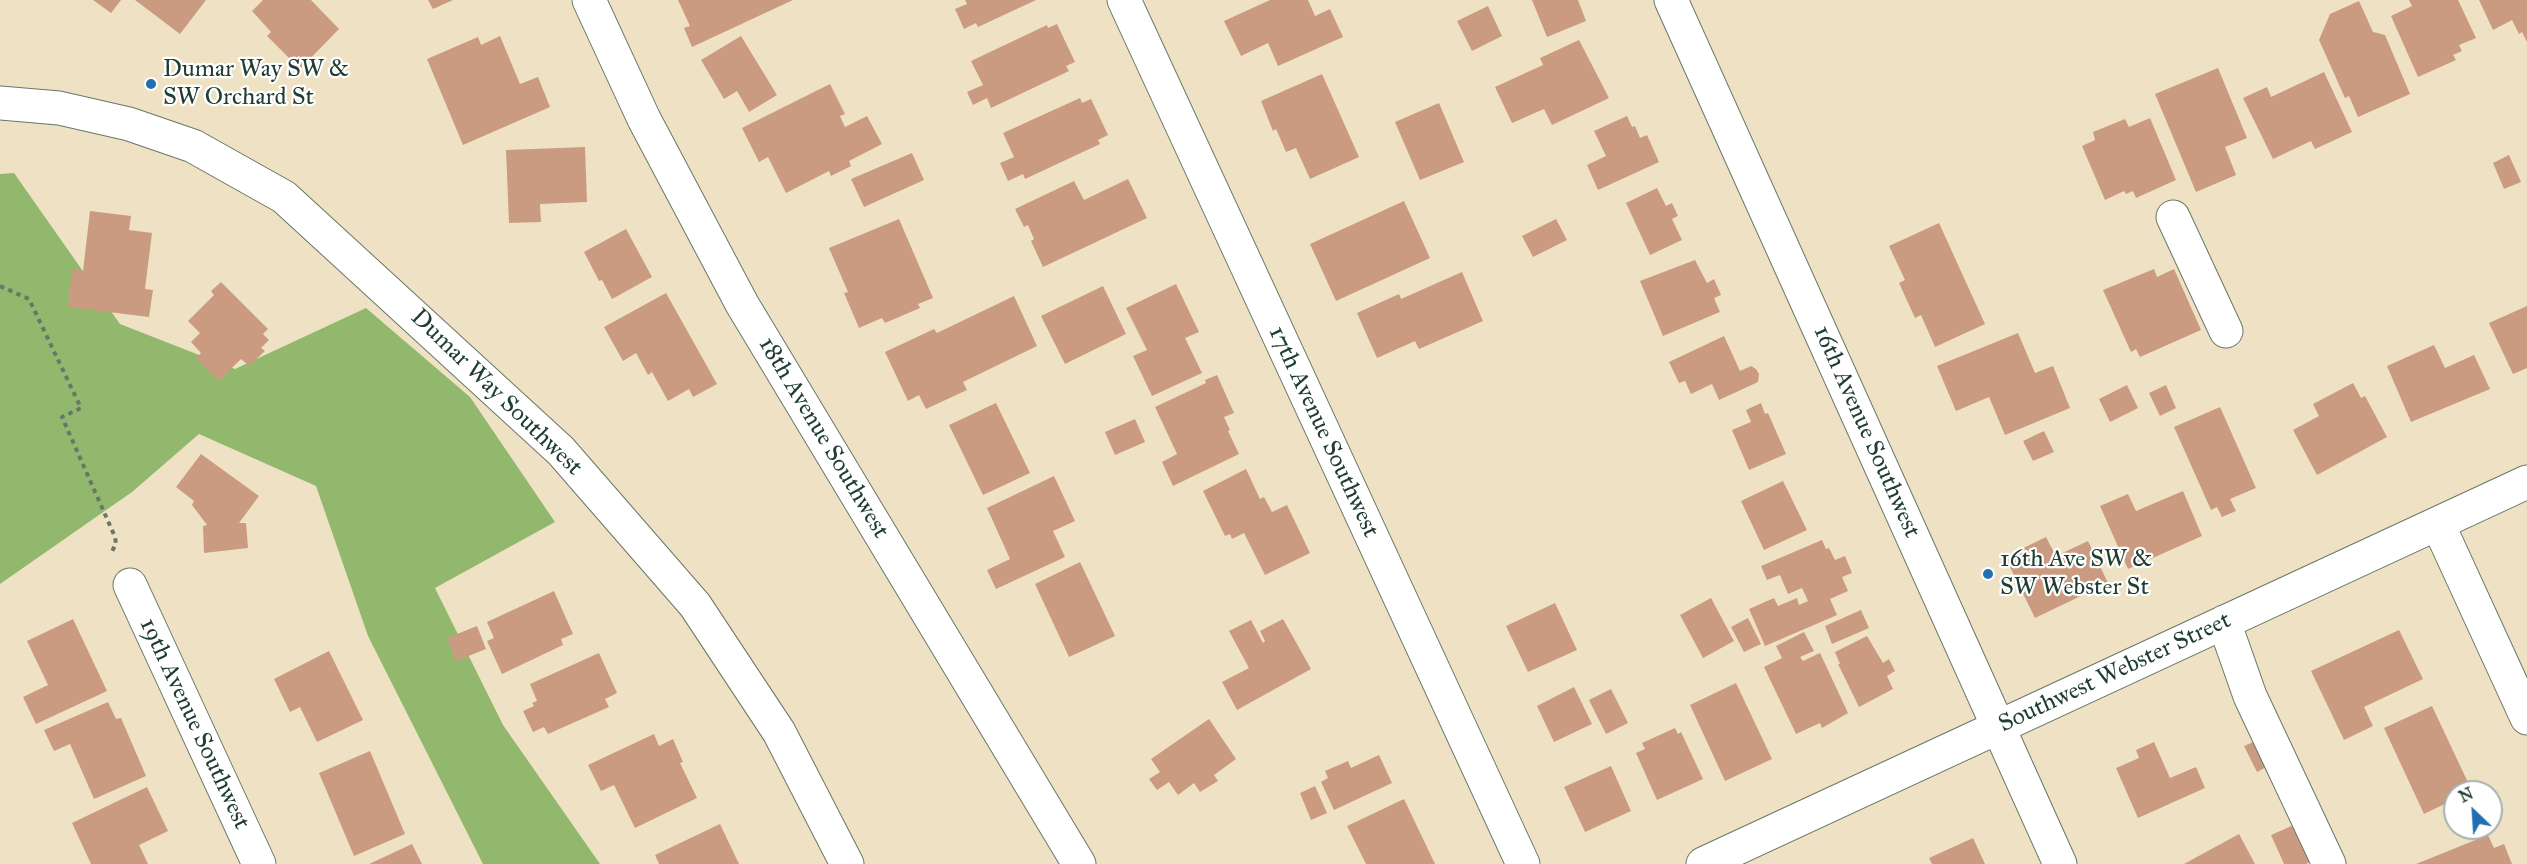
<!DOCTYPE html>
<html>
<head>
<meta charset="utf-8">
<style>
	body { margin:0 }
	#map { position:relative; width:2527px; height:864px; overflow:hidden; background:#efe2c4; font-family:"IM FELL Great Primer",serif }
	canvas { display:block }
	.north { position:absolute; left:2443px; top:780px; width:60px; height:60px; box-sizing:border-box; background:#fff; border:2px solid #a5b1ae; border-radius:50%; rotate:335deg; font-size:16px; font-weight:700; line-height:24px; text-align:center; color:#1f3d34 }
	.north::after { content:''; display:block; margin:auto; width:21px; height:27px; background:#1f6fb2; clip-path:polygon(50% 0,100% 100%,50% 72%,0 100%) }
</style>
</head>
<body>
<div id="map">
<canvas width="2527" height="864"></canvas>
<div class="north">N</div>
</div>
<script>
const ctx = document.querySelector('canvas').getContext('2d');
ctx.lineJoin = 'round';
function fill(path, color) {
  ctx.fillStyle = color;
  ctx.fill(path, 'evenodd');
}
function poly(rows) {
  const path = new Path2D();
  for (const r of rows) {
    path.moveTo(r[0], r[1]);
    for (let i = 2; i < r.length; i += 2) path.lineTo(r[i], r[i + 1]);
  }
  return path;
}
function stroke(path, color, width, dash) {
  ctx.strokeStyle = color;
  ctx.lineWidth = width;
  ctx.lineCap = dash ? 'butt' : 'round';
  ctx.setLineDash(dash || []);
  ctx.stroke(path);
}
function label(font, color, halo, rows, align = 'center') {
  ctx.font = font + ' "IM FELL Great Primer",serif';
  ctx.lineWidth = 4.5;
  ctx.setLineDash([]);
  ctx.textBaseline = 'middle';
  ctx.strokeStyle = halo;
  ctx.fillStyle = color;
  for (const [text, x, y, turn = 0] of rows) {
    ctx.save();
    ctx.translate(x, y);
    ctx.rotate((+turn || 0) * Math.PI / 180);
    ctx.textAlign = isNaN(turn) ? turn : align;
    if (halo) ctx.strokeText(text, 0, 0);
    ctx.fillText(text, 0, 0);
    ctx.restore();
  }
}
const forest = poly([
	[14,173,120,324,235,369,366,308,470,397,555,522,435,588,503,725,600,864,483,864,368,636,316,486,199,434,132,492,0,584,0,174]
]);
const building = poly([
	[93,0,121,0,111,13],
	[135,0,206,0,180,34],
	[263,0,311,0,339,29,300,69,267,36,271,32,252,11],
	[428,0,453,0,433,9],
	[678,0,793,0,692,47,684,28,690,26],
	[965,0,1036,0,978,27,976,23,964,29,955,9,967,4],
	[1270,0,1308,0,1315,16,1330,9,1343,37,1278,66,1268,43,1241,56,1224,21],
	[1532,0,1578,0,1586,21,1547,37],
	[2409,0,2458,0,2476,38,2459,45,2462,51,2453,55,2456,60,2418,77,2391,16,2412,6],
	[2479,0,2527,0,2527,42,2522,32,2519,34,2512,20,2493,30],
	[2359,1,2373,32,2385,35,2410,94,2358,117,2349,96,2345,98,2319,40,2330,14],
	[1488,6,1502,36,1472,51,1457,21],
	[1057,24,1075,62,1066,66,1069,71,991,108,987,98,973,105,967,92,983,85,971,61,1047,25,1048,28],
	[500,36,520,84,538,77,550,107,463,145,427,59,478,37,481,45],
	[741,36,777,95,749,112,737,91,724,99,701,60],
	[1579,40,1609,98,1552,125,1544,109,1512,123,1495,87,1543,65,1540,58],
	[2218,68,2247,138,2225,147,2236,175,2196,192,2155,94],
	[2324,72,2352,132,2315,149,2311,141,2273,159,2243,98,2267,87,2271,97],
	[1322,74,1359,157,1310,179,1296,148,1286,152,1276,129,1273,131,1261,101],
	[830,84,845,114,840,116,845,127,867,116,882,144,849,161,851,166,831,176,829,171,786,193,768,157,759,162,742,128],
	[1080,98,1082,103,1091,99,1108,135,1098,140,1100,144,1025,179,1023,174,1008,181,1000,163,1014,157,1003,133],
	[1439,103,1464,162,1420,180,1395,122],
	[1627,116,1632,127,1635,126,1640,138,1647,135,1659,162,1598,190,1587,165,1606,156,1594,131],
	[2150,118,2176,180,2136,198,2133,191,2126,194,2124,191,2105,200,2082,146,2095,140,2093,132,2125,119,2129,127],
	[585,147,587,202,540,204,541,222,509,223,506,150],
	[912,153,924,180,864,207,851,179],
	[2509,155,2521,182,2504,189,2493,163],
	[1128,179,1147,218,1043,267,1031,241,1034,239,1028,225,1024,227,1015,209,1074,181,1084,200],
	[1657,188,1666,206,1672,203,1678,216,1672,219,1682,240,1650,255,1626,203],
	[1404,201,1430,258,1336,301,1310,244],
	[90,211,131,216,129,230,152,233,145,289,153,290,149,317,68,307,72,269,83,271],
	[899,219,933,298,918,304,920,308,885,323,882,318,859,328,844,293,848,292,829,248],
	[1556,219,1567,240,1533,257,1522,236],
	[1939,223,1985,324,1935,347,1921,315,1915,318,1899,283,1905,280,1889,246],
	[626,229,652,277,612,299,602,280,599,281,584,252],
	[1695,260,1707,283,1714,279,1721,295,1714,298,1720,312,1663,336,1640,281],
	[2154,269,2157,277,2174,269,2201,330,2140,357,2136,349,2131,352,2103,290],
	[1462,272,1483,321,1419,349,1415,341,1377,358,1357,313,1399,294,1401,299],
	[221,282,268,329,263,334,269,340,261,348,265,351,249,366,241,359,219,381,196,358,201,353,191,342,200,333,188,321,214,295,211,291],
	[1176,284,1199,332,1185,338,1202,373,1152,396,1133,356,1147,350,1126,308],
	[1103,286,1126,334,1065,364,1041,316],
	[666,293,717,384,693,397,689,389,668,401,652,372,648,375,636,353,623,361,604,327],
	[1014,296,1037,346,963,382,967,390,926,409,919,395,908,401,885,352,934,329,937,333],
	[2527,306,2527,368,2513,374,2489,323],
	[2018,333,2035,373,2053,366,2070,408,2005,435,1989,397,1956,411,1937,366],
	[1724,336,1740,371,1751,366,1756,369,1759,374,1758,382,1719,400,1712,384,1691,394,1685,381,1679,383,1669,362],
	[2434,345,2445,368,2474,355,2490,389,2411,422,2387,366],
	[1217,375,1234,413,1224,417,1230,430,1228,431,1239,454,1173,486,1162,462,1177,454,1155,407,1206,383,1205,380],
	[2353,383,2361,398,2365,396,2387,437,2317,475,2293,430,2319,416,2313,404],
	[2127,385,2138,408,2110,422,2099,399],
	[2166,385,2176,408,2160,416,2149,393],
	[996,403,1030,473,983,495,949,425],
	[1761,403,1765,414,1768,413,1786,454,1749,470,1732,430,1751,422,1746,410],
	[2220,407,2256,488,2230,499,2236,511,2222,517,2217,507,2211,510,2174,427],
	[1135,419,1145,442,1115,455,1105,432],
	[2044,431,2054,452,2033,461,2023,441],
	[201,454,259,496,239,523,246,523,248,548,204,553,203,526,207,525,192,505,194,501,176,487],
	[1246,469,1260,499,1264,497,1272,512,1287,505,1310,553,1265,575,1244,533,1232,539,1230,534,1225,536,1203,491],
	[1054,476,1075,521,1053,531,1065,557,996,589,987,570,1010,559,987,508],
	[1783,481,1807,530,1764,550,1741,501],
	[2183,491,2202,536,2128,569,2100,506,2128,494,2136,511],
	[2046,537,2056,556,2088,541,2108,583,2035,618,2005,557],
	[1822,540,1826,549,1829,548,1835,560,1845,556,1852,573,1842,577,1848,591,1830,599,1837,615,1765,646,1749,609,1774,598,1778,606,1797,598,1799,605,1808,601,1802,588,1788,594,1780,575,1767,580,1761,566],
	[1080,562,1115,636,1069,657,1035,584],
	[554,591,573,634,561,639,563,645,502,674,487,641,494,638,487,622],
	[1711,598,1734,641,1703,658,1680,615],
	[1555,603,1577,650,1528,672,1506,626],
	[1861,610,1869,628,1832,644,1825,626],
	[1748,618,1761,644,1744,652,1731,627],
	[73,619,107,691,36,724,23,697,48,685,27,641],
	[1283,619,1311,669,1237,710,1222,682,1249,668,1229,631,1251,620,1263,643,1265,641,1260,631],
	[477,626,486,649,456,661,447,638],
	[2399,630,2423,679,2364,707,2373,726,2344,740,2311,671],
	[1804,632,1814,651,1800,657,1803,661,1820,653,1848,713,1822,728,1820,723,1796,734,1764,667,1782,658,1776,646],
	[1867,636,1883,663,1889,659,1895,671,1887,676,1893,689,1859,707,1838,664,1840,664,1835,652],
	[329,651,363,720,317,742,300,707,290,712,274,679],
	[599,653,617,693,605,699,609,707,548,734,544,727,533,732,523,711,534,706,532,703,537,701,530,684],
	[1736,683,1772,759,1725,781,1690,705],
	[1574,687,1592,724,1554,742,1537,706],
	[1611,689,1628,723,1606,734,1589,700],
	[108,702,116,719,121,718,146,776,94,799,70,744,54,751,44,730],
	[2432,706,2472,791,2455,792,2455,799,2424,814,2384,728],
	[1209,719,1236,759,1214,775,1218,781,1200,792,1194,783,1178,795,1169,782,1157,790,1149,779,1160,772,1151,759],
	[1675,728,1678,734,1681,732,1703,779,1657,800,1636,753,1645,749,1642,743],
	[654,734,659,746,673,739,683,762,680,763,697,798,635,828,614,785,601,791,588,765],
	[2260,739,2272,764,2257,772,2244,746],
	[2154,742,2170,778,2196,767,2205,788,2138,818,2116,768,2139,758,2136,750],
	[370,751,405,834,354,856,319,773],
	[1379,755,1392,783,1334,810,1321,782,1328,778,1325,771,1348,761,1351,768],
	[1611,766,1631,811,1585,832,1564,787],
	[1315,786,1327,813,1311,820,1300,793],
	[147,787,168,831,139,845,148,864,91,864,72,823],
	[1404,799,1435,864,1366,864,1347,826],
	[720,824,739,864,659,864,655,855],
	[2296,824,2313,860,2306,864,2284,864,2271,835],
	[2239,834,2255,864,2184,864],
	[2488,835,2494,848,2504,844,2512,864,2416,864],
	[1973,838,1985,864,1932,864,1929,858],
	[412,844,422,864,369,864]
]);
const path = poly([
	[0,286,29,299,81,408,62,417,115,537,116,544,111,553]
]);
const minor = poly([
	[589,0,644,119,742,304,1079,864],
	[1124,0,1523,864],
	[1671,0,2060,864],
	[0,103,59,108,129,124,193,146,284,197,561,451,695,605,779,732,847,864],
	[2173,217,2226,331],
	[2438,524,2527,718],
	[130,585,259,864],
	[2224,622,2250,696,2329,864],
	[1703,864,2527,482]
]);
const markers = [
	[151,84,6,"#1f6fb2"],
	[1988,574,6,"#1f6fb2"]
];
const poiNames = [
	["Dumar Way SW &",163,70],
	["SW Orchard St",163,98],
	["16th Ave SW &",2000,560],
	["SW Webster St",2000,588]
];
const streetNames = [
	["Dumar Way Southwest",496,393,44],
	["17th Avenue Southwest",1323,432,65],
	["16th Avenue Southwest",1866,432,66],
	["18th Avenue Southwest",823,438,59],
	["Southwest Webster Street",2115,673,-25],
	["19th Avenue Southwest",194,724,65]
];
fill(forest, '#92b86e');
fill(building, '#cb9b81');
stroke(minor, '#687766', 35);
stroke(path, '#687766', 4, [4.5, 4.5]);
stroke(minor, '#fff', 33);
for (const [x, y, r, color] of markers) {
  const dot = new Path2D();
  dot.arc(x, y, r, 0, 2 * Math.PI);
  ctx.fillStyle = color;
  ctx.fill(dot);
  stroke(dot, '#fff', 2);
}
label('24px', '#1f3d34', '#fff', poiNames, 'left');
label('24px', '#1f3d34', '#fff', streetNames);
</script>
</body>
</html>
